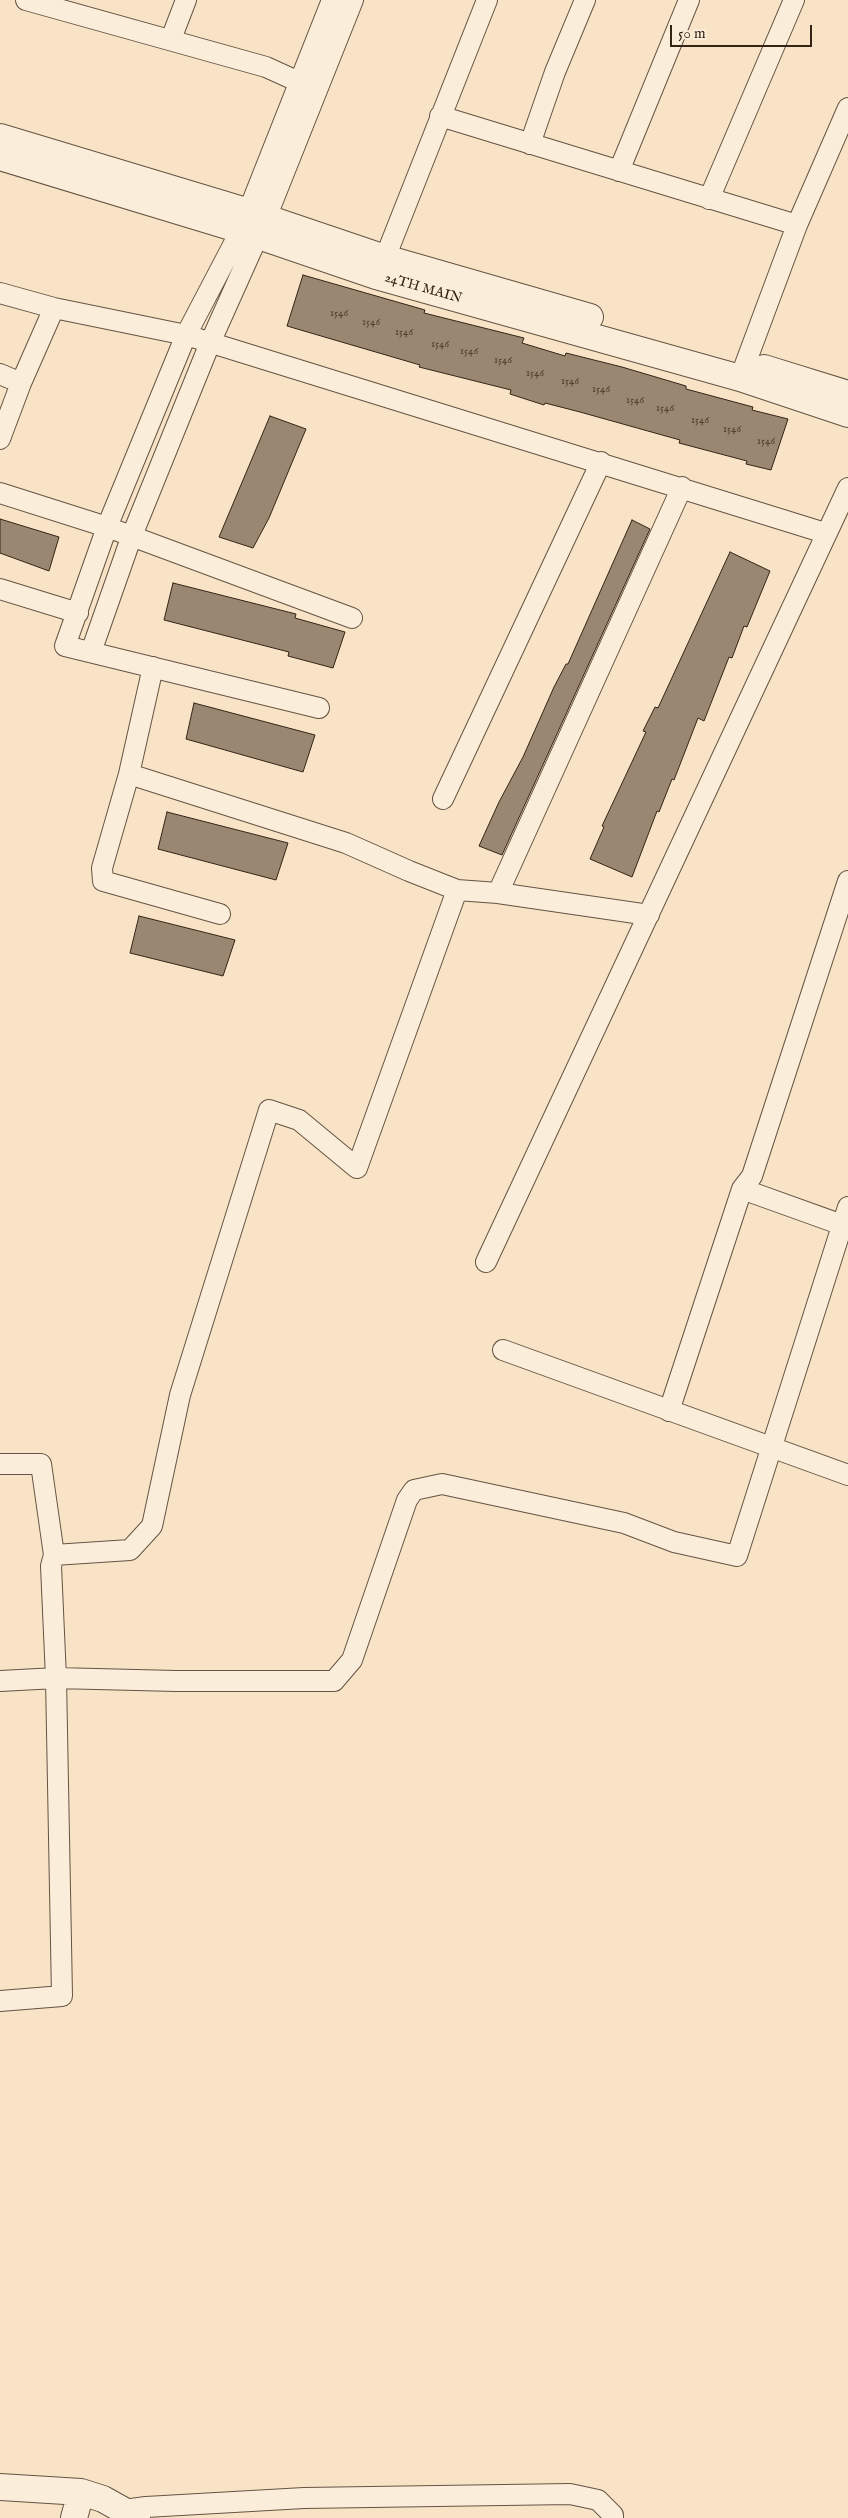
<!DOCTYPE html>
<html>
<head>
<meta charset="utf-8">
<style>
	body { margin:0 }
	#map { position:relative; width:848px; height:2518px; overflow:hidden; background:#f8e3c6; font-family:"IM FELL English",serif }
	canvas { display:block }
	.scale { position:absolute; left:670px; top:25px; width:142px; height:22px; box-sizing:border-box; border:2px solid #342416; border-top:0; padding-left:6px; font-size:15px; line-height:18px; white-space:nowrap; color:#342416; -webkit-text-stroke:4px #faedda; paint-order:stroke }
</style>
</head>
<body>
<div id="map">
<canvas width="848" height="2518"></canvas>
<div class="scale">50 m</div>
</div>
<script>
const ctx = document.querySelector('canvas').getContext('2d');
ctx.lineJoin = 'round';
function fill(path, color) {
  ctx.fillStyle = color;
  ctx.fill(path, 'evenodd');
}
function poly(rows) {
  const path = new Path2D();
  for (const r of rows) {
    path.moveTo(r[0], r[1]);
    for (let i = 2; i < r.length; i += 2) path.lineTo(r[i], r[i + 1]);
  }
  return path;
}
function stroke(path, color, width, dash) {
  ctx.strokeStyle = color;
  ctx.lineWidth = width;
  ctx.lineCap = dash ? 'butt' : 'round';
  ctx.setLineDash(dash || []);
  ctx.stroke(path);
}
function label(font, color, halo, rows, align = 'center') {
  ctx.font = font + ' "IM FELL English",serif';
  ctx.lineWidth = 5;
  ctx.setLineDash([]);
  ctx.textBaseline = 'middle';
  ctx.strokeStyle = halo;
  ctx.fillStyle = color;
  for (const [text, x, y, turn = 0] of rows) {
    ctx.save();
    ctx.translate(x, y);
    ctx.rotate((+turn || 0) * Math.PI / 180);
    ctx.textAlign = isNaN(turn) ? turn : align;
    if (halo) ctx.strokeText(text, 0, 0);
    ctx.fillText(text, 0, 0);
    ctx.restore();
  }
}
const building = poly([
	[303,275,425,310,424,313,524,338,522,343,565,356,566,353,622,367,686,386,686,389,753,407,752,410,788,419,771,470,746,464,747,461,679,443,680,440,580,412,545,403,544,405,510,394,511,390,419,367,420,365,287,326,303,275],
	[270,416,306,429,269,518,253,548,219,537,270,416],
	[0,519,59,537,49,571,0,553,0,519],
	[632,520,650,529,502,855,479,846,499,802,523,757,554,687,566,664,568,664,632,520],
	[730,552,770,571,747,627,744,626,732,658,729,657,704,721,698,718,674,780,672,779,659,812,657,811,632,877,590,859,604,827,602,826,646,732,643,731,655,707,658,708,730,552],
	[173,583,296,614,295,618,345,632,333,668,288,656,289,652,164,620,173,583],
	[194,703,315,735,303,772,186,739,194,703],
	[167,812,288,843,276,880,158,849,167,812],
	[139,916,235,940,223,976,130,953,139,916]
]);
const minor = poly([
	[26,0,266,67,299,82],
	[171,39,186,0],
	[440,116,797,225],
	[530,144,555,72,585,0],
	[619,171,689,0],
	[709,199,794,0],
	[385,258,487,0],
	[0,293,54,308,186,335,825,533],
	[0,374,21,383],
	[740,378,797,225,848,108],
	[0,439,21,383,54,308],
	[0,493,107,527,352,618],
	[0,589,78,613],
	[91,652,131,538,210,343,266,218,353,0],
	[153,667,129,774,102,868,103,881,220,914],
	[319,708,65,646,107,527,186,335,241,230,332,0],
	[129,774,346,843,409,871,457,890,498,893,649,915],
	[443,799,601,462],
	[498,893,682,487],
	[742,1189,848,1227],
	[486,1262,848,488],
	[503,1350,848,1475],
	[669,1411,742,1189,752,1176,848,881],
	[0,1464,41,1464,54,1555,51,1566,56,1678,62,1996,0,2001],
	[54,1555,130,1550,152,1526,180,1395,269,1110,299,1120,357,1168,457,890],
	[0,1681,56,1678,176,1681,334,1681,352,1660,407,1500,414,1490,442,1484,624,1523,674,1542,737,1556,848,1207],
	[124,2510,146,2507,304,2498,570,2494,598,2500,613,2515,613,2518]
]);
const tertiary = poly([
	[0,137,249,212,385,258,590,317],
	[0,157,241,230,376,276,740,378,848,414],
	[764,368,848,394],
	[0,2487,81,2492,103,2499,137,2518],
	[74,2518,81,2492]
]);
const numberNames = [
	["1546",339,314],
	["1546",371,323],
	["1546",404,333],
	["1546",440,345],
	["1546",469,352],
	["1546",503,361],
	["1546",535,374],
	["1546",570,382],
	["1546",601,390],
	["1546",635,401],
	["1546",665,409],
	["1546",700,421],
	["1546",732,430],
	["1546",766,442]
];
const streetNames = [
	["24TH MAIN",423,289,16]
];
fill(building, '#9a8772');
stroke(building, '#342416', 1);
stroke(minor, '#655442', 22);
stroke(tertiary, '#655442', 28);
stroke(minor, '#faedda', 20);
stroke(tertiary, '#faedda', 26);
label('11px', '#4e3d2d', null, numberNames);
label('14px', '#342416', '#faedda', streetNames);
</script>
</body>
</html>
